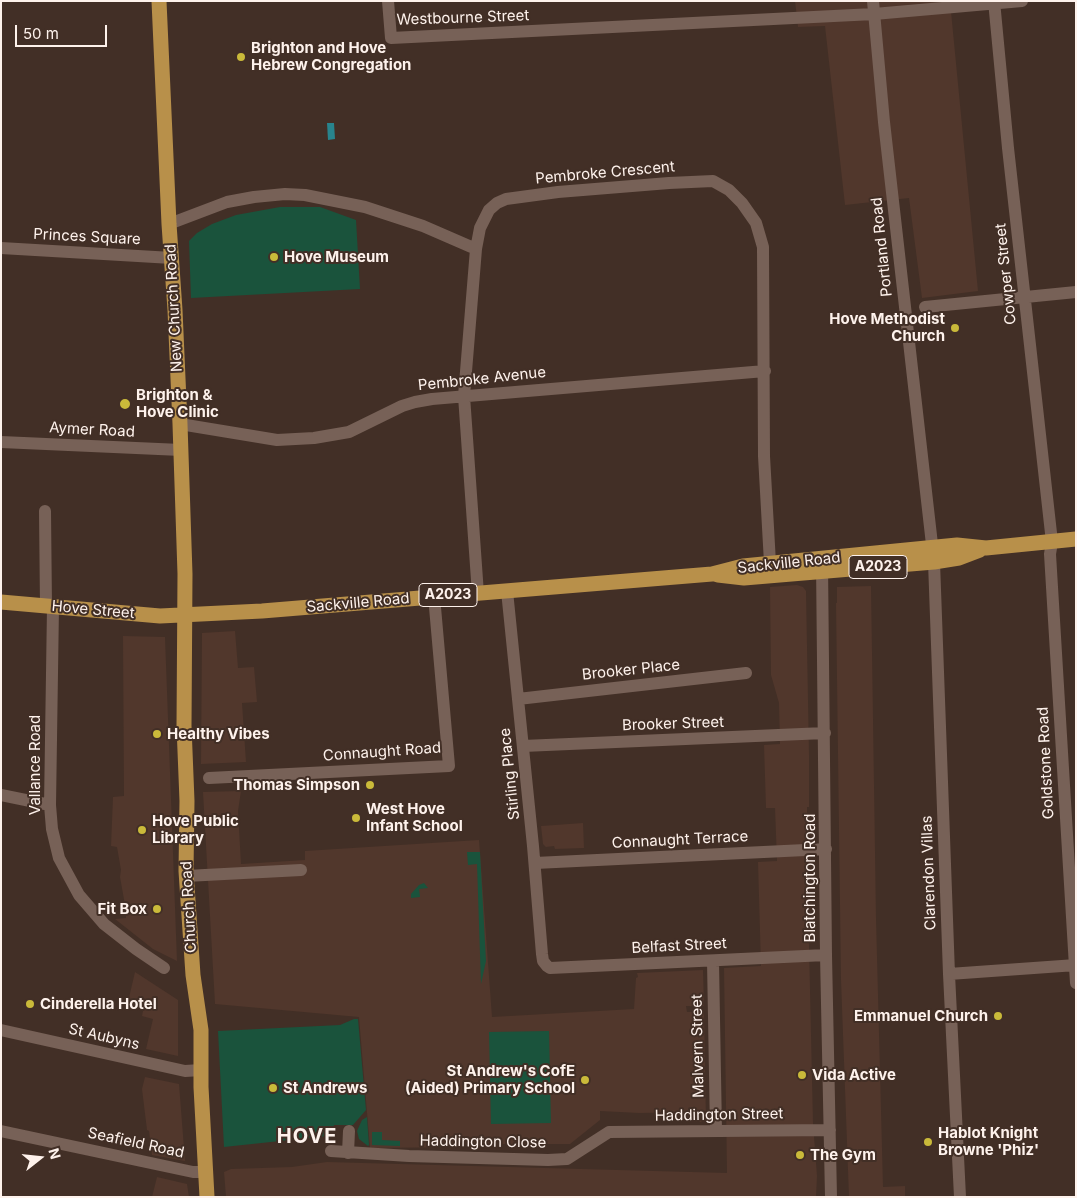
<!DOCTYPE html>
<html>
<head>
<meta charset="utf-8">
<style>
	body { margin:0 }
	#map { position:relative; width:1077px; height:1198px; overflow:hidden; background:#422f26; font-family:Inter,sans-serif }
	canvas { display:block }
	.frame { position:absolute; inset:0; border:2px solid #fef2ec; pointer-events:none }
	.north { position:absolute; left:15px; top:1133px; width:50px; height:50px; -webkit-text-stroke:4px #422f26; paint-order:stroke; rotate:74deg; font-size:14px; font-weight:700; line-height:20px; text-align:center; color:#fef2ec }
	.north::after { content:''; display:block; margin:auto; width:18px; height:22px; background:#fef2ec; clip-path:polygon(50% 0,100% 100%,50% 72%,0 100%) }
	.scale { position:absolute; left:15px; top:25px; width:92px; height:22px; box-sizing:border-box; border:2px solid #fef2ec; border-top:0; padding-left:6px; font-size:15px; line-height:18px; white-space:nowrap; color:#fef2ec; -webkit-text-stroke:4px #422f26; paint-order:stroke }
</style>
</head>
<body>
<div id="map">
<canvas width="1077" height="1198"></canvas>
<div class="frame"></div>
<div class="north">N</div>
<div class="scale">50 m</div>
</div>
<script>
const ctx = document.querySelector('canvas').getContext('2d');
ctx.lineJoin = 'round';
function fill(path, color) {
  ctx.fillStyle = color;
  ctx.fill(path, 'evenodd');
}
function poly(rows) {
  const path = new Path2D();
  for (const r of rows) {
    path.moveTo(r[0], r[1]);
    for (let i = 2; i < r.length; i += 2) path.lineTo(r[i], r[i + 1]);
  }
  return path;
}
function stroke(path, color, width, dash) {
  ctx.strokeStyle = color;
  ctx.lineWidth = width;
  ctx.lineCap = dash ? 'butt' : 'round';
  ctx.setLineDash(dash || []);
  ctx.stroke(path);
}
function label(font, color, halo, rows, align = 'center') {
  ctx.font = font + ' Inter,sans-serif';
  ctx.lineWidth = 4;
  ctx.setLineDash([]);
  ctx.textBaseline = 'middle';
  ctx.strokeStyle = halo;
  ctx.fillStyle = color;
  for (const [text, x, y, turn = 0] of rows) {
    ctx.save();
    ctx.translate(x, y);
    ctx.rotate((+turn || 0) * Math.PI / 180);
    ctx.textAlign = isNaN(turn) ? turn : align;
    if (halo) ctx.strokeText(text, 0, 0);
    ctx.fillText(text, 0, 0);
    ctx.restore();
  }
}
const built = poly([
	[795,1,950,1,978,291,922,298,909,198,845,205,825,26,798,27],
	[797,585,803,587,806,591,809,755,809,807,807,807,809,945,813,1123,817,1176,816,1197,226,1197,224,1172,231,1169,292,1167,327,1162,727,1173,724,968,761,966,758,862,777,861,775,808,766,808,764,745,780,744,779,703,771,675,770,587],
	[871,586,876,918,883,1187,905,1186,905,1197,849,1197,841,980,836,603,837,603,837,587],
	[235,631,238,668,254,667,257,702,242,703,246,762,201,764,202,633],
	[123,636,165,637,177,961,153,949,115,919,126,918,125,905,120,877,121,870,117,847,111,846,113,797,124,796],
	[241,791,238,811,241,864,305,860,305,851,479,840,492,1017,634,1009,636,978,638,977,637,973,703,970,704,1006,686,1006,687,1012,704,1012,706,1122,691,1122,692,1112,639,1113,600,1111,600,1120,570,1144,469,1144,468,1147,370,1148,359,1017,215,1004,203,792],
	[583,823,584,848,555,849,554,846,546,847,543,844,541,826],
	[135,972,178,1000,178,1056,146,1049,153,1019,142,1016,144,1006,128,1002],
	[145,1077,179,1084,185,1161,152,1155,149,1131,147,1130,142,1089],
	[157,1177,187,1184,189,1197,152,1197]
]);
const green = poly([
	[280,207,320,207,356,220,360,289,191,298,189,241,197,233,212,224,236,215],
	[467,852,480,852,486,961,481,984,477,864,468,865],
	[424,883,428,888,419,889,420,897,411,898,411,894,419,885],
	[354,1019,358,1019,366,1110,353,1125,334,1125,333,1130,327,1136,224,1147,218,1031,340,1025],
	[549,1031,551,1123,491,1124,489,1032],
	[367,1117,369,1145,368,1146,359,1139,357,1131,362,1120],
	[372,1132,382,1132,382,1140,400,1141,400,1146,372,1145],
	[430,1143,469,1144,468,1147,430,1147]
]);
const water = poly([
	[327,123,334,123,335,139,328,140]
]);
const minor = poly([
	[388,1,391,38,874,14,1022,1],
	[873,1,884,122,934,562,949,974,960,1197],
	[994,1,1008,148,1052,542,1050,554,1076,983],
	[169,224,227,202,254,197,285,194,305,195,365,207,423,226,476,249],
	[1,248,172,258],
	[925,307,1076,292],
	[180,424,277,440,314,438,349,432,402,406,415,402,432,399,765,371],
	[1,442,181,450],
	[45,511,46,606],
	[822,563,826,955,831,1197],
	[507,591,533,846,542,954,543,961,547,966,550,968,826,955],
	[478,594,464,396,476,249,480,228,489,210,497,203,506,199,558,192,669,183,713,181,729,190,742,203,756,223,763,247,764,456,770,563],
	[53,607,50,805,52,829,59,858,79,895,104,924,136,949,164,968],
	[518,699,746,673],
	[523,746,825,733],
	[209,778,449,766,434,596],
	[1,795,50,805],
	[535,863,826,849],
	[186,876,301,870],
	[713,961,716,1131],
	[949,974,1076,965],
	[1,1030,185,1071,201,1070],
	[1,1131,193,1172,205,1172],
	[331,1151,409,1156,548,1160,567,1159,609,1132,830,1130],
	[348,1153,349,1131]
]);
const major = poly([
	[159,1,169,224,175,310,180,424,185,574,184,726,187,801,186,871,193,975,201,1030,201,1087,207,1197],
	[718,575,744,578,934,562,959,558,980,550],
	[1,602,160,616,262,611,712,574,743,566,957,545,986,548,1076,539]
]);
const markers = [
	[241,57,5,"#caba3a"],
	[274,257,5,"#caba3a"],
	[955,328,5,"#caba3a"],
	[125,404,6,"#caba3a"],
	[157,734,5,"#caba3a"],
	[370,785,5,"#caba3a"],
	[356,818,5,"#caba3a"],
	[142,830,5,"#caba3a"],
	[157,909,5,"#caba3a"],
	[30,1004,5,"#caba3a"],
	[998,1016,5,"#caba3a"],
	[802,1075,5,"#caba3a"],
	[585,1080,5,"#caba3a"],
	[273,1088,5,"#caba3a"],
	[928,1142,5,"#caba3a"],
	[800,1155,5,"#caba3a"]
];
const shields = [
	[878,567,58],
	[448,595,58]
];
const shieldNames = [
	["A2023",878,567],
	["A2023",448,595]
];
const streetNames = [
	["Westbourne Street",463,18,-2],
	["Pembroke Crescent",605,173,-5],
	["Princes Square",87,237,3],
	["Portland Road",882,247,-96],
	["Cowper Street",1006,274,-96],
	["New Church Road",174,308,-93],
	["Pembroke Avenue",482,379,-6],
	["Aymer Road",92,430,3],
	["Sackville Road",789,563,-6],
	["Sackville Road",358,603,-5],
	["Hove Street",93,610,5],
	["Brooker Place",631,670,-6],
	["Brooker Street",673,724,-2],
	["Connaught Road",382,752,-4],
	["Goldstone Road",1046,763,-93],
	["Vallance Road",35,765,-90],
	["Stirling Place",510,774,-96],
	["Connaught Terrace",680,840,-3],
	["Clarendon Villas",929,873,-92],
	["Blatchington Road",810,878,-90],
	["Church Road",189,907,-93],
	["Belfast Street",679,946,-3],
	["St Aubyns",104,1037,13],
	["Malvern Street",698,1046,-91],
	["Haddington Street",719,1115,-1],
	["Haddington Close",483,1142,1],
	["Seafield Road",136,1143,12]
];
const poiNames = [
	["Brighton and Hove",251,48],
	["Hebrew Congregation",251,65],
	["Hove Museum",284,257],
	["Hove Methodist",945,319,"right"],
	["Church",945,336,"right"],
	["Brighton &",136,395],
	["Hove Clinic",136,412],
	["Healthy Vibes",167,734],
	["Thomas Simpson",360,785,"right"],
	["West Hove",366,809],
	["Infant School",366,826],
	["Hove Public",152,821],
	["Library",152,838],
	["Fit Box",147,909,"right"],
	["Cinderella Hotel",40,1004],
	["Emmanuel Church",988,1016,"right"],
	["St Andrew's CofE",575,1071,"right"],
	["(Aided) Primary School",575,1088,"right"],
	["Vida Active",812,1075],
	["St Andrews",283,1088],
	["Hablot Knight",938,1133],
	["Browne 'Phiz'",938,1150],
	["The Gym",810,1155]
];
const districtNames = [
	["HOVE",307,1137]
];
fill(built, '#51372c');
fill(green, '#1a533c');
fill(water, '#28848d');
stroke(minor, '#776157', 12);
stroke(major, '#b8904a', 15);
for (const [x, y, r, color] of markers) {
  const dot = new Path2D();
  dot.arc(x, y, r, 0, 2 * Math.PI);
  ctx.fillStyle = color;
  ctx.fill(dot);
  stroke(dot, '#422f26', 2);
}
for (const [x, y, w] of shields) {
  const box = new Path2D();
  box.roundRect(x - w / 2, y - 11.5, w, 23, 4);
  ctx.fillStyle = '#422f26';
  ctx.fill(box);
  stroke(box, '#fef2ec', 1);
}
label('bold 14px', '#fef2ec', null, shieldNames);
label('15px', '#fef2ec', '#422f26', streetNames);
label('bold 15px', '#fef2ec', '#422f26', poiNames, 'left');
ctx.letterSpacing = '1px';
label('bold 20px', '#fef2ec', '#422f26', districtNames);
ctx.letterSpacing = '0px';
</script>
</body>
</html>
